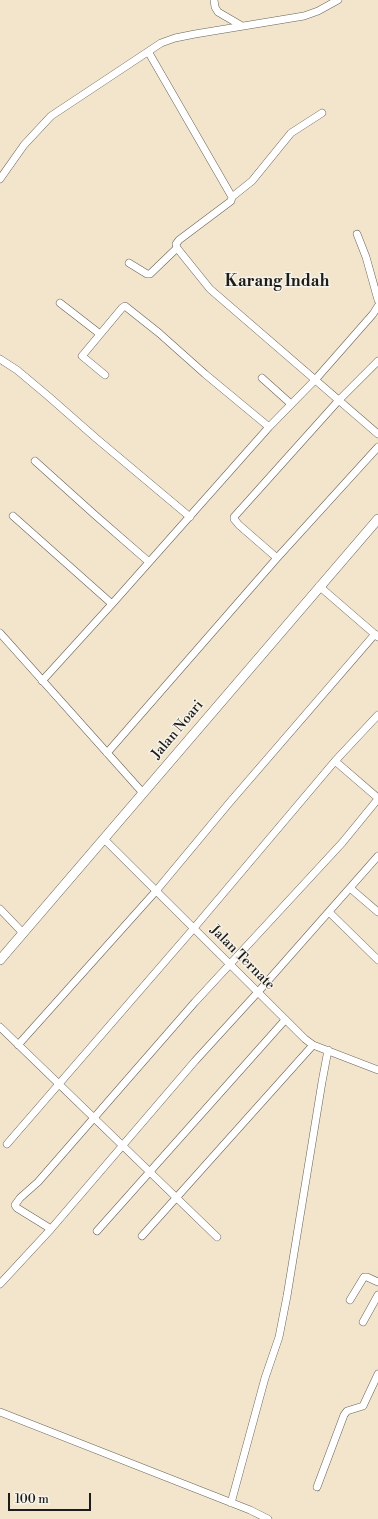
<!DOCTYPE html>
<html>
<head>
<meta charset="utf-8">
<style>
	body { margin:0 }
	#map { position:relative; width:378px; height:1519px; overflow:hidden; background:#f2e5cc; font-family:"Libre Bodoni",serif }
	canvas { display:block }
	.scale { position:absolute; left:8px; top:1493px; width:83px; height:18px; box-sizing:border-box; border:2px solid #1c1c1c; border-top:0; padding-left:5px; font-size:12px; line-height:14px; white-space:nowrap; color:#1c1c1c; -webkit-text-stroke:3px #f7f3e8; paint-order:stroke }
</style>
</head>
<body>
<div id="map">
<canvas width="378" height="1519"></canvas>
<div class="scale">100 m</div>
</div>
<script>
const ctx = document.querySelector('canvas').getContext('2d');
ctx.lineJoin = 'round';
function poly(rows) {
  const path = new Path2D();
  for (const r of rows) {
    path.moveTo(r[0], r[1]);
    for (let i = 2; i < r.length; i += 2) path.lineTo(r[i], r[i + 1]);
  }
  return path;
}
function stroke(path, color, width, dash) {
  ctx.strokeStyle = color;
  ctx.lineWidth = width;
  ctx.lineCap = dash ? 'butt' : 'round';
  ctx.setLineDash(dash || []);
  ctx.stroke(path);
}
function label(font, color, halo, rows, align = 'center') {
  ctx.font = font + ' "Libre Bodoni",serif';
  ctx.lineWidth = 3;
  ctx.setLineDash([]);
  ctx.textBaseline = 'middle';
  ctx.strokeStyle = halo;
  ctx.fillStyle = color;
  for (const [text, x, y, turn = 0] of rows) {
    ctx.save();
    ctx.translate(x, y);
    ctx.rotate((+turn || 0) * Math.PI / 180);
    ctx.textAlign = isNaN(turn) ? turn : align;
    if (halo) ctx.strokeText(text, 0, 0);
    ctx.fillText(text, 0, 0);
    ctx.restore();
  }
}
const street = poly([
	[214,0,215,7,218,12,242,26],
	[149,53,232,197,231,201,179,240,176,244,177,248,210,289,378,434],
	[0,179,24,145,51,116,161,43,175,38,195,34,304,16,318,11,338,0],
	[232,197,252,181,291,133,322,113],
	[357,234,366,257,378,300],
	[129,263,147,274,150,274,177,248],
	[60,303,100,334],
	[0,359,17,370,48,396,97,439,190,517],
	[105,375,82,356,122,308,125,306,159,333,205,374,269,427],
	[262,378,291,404],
	[35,461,95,515,149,562],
	[13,516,112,604],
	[277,558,239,525,234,519,234,517,339,400,378,361],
	[319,586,378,637],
	[0,633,143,793],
	[42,681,112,604,269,427,315,380,373,314,378,306],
	[107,753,277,558,378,447],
	[335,761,378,798],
	[104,839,305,1039,313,1045,378,1070],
	[350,888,378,912],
	[0,909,23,933],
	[329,912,378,960],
	[0,1027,217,1237],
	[18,1045,156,891,230,802,375,634],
	[7,1144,194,928,335,761,378,715],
	[51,1229,17,1208,15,1205,20,1198,38,1182,195,1002,342,843,378,799],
	[97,1231,285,1020],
	[142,1236,313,1045],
	[0,1284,51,1229,195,1061,258,992,378,856],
	[350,1300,364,1277,367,1277,378,1282],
	[363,1322,378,1295],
	[0,1412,250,1510,268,1519],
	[317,1487,344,1415,347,1411,363,1406,378,1374],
	[231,1503,265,1378,279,1337,287,1296,322,1082,328,1050]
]);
const secondary = poly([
	[0,960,378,519]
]);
const streetNames = [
	["Jalan Noari",178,730,-50],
	["Jalan Ternate",242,958,45]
];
const quarterNames = [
	["Karang Indah",277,282]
];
stroke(street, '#67625a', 8);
stroke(secondary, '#67625a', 10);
stroke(street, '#fff', 7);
stroke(secondary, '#fff', 9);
label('14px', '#1c1c1c', '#f7f3e8', streetNames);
label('bold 16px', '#1c1c1c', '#f7f3e8', quarterNames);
</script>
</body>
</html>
